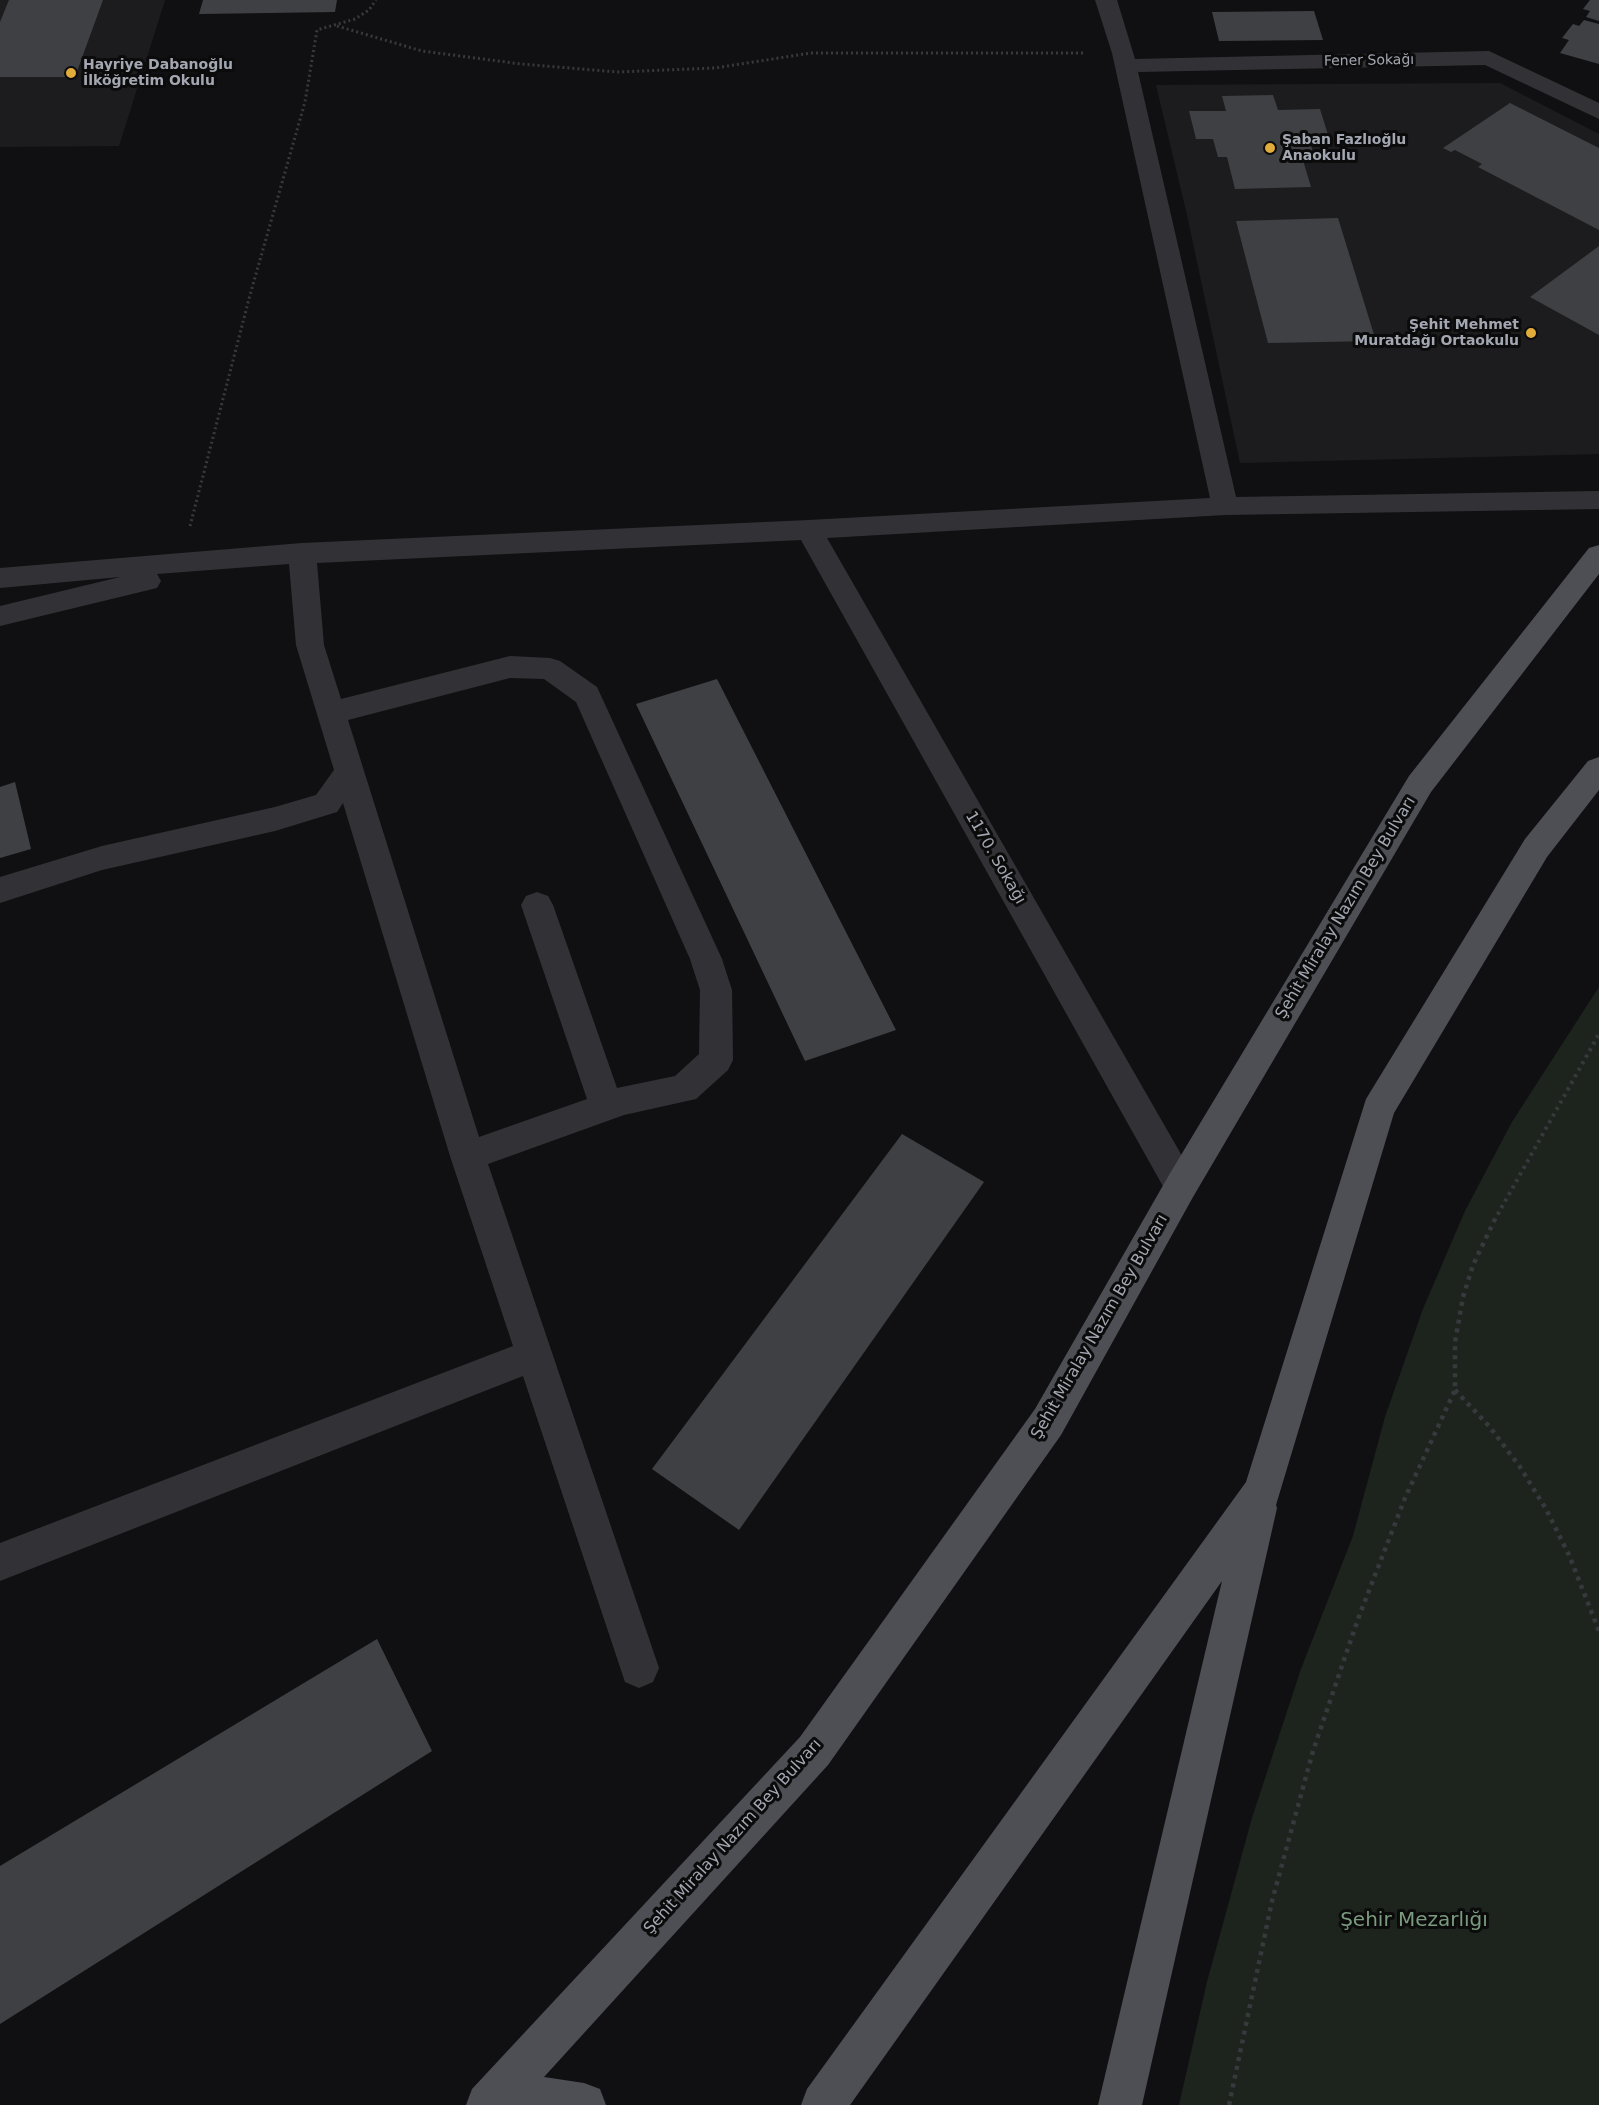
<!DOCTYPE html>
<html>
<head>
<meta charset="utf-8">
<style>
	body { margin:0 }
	canvas { display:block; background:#101012 }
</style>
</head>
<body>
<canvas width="1599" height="2105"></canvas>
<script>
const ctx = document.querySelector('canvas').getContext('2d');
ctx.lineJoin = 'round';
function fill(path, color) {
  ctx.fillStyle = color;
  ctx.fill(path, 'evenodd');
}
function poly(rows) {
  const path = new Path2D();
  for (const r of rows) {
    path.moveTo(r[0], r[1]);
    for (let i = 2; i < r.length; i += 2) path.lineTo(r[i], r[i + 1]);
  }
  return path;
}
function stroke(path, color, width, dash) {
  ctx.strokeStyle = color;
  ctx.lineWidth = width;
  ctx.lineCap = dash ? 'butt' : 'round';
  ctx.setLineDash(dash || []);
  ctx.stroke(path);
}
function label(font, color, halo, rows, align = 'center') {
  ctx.font = font + ' "DejaVu Sans",sans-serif';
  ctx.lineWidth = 6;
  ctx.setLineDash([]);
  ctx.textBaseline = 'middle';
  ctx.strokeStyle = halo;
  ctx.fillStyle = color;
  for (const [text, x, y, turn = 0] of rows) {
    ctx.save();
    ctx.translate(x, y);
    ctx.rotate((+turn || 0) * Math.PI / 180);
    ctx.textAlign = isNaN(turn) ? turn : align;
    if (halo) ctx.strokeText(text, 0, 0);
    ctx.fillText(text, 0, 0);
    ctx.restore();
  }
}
const built = poly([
	[0,0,165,0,119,146,0,147],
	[1500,83,1599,134,1599,454,1240,463,1187,215,1156,85]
]);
const green = poly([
	[1599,987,1599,2105,1179,2105,1207,1982,1252,1818,1301,1669,1353,1536,1385,1417,1423,1309,1465,1211,1512,1122]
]);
const building = poly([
	[9,0,103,0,75,77,0,77,0,22],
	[203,0,337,0,335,12,199,14],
	[1590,0,1599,0,1599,21,1586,17,1590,11,1583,9],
	[1314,11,1323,40,1219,41,1212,12],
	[1584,20,1599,24,1599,64,1560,53,1569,40,1562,38,1573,24,1579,26],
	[1273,95,1278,110,1320,109,1329,138,1309,139,1314,156,1302,157,1311,187,1235,189,1227,157,1218,157,1213,139,1196,139,1189,111,1226,111,1222,96],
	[1510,103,1599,148,1599,230,1478,167,1482,164,1455,150,1451,152,1443,148],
	[1338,218,1376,341,1268,343,1236,221],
	[1599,246,1599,335,1530,297],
	[717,679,801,844,896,1030,805,1061,636,704],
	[15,782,31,849,0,858,0,787],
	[902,1134,984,1182,739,1530,652,1469],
	[377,1639,432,1751,0,2024,0,1866]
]);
const pathFar2 = poly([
	[337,26,422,51,521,64,617,72,715,68,811,53,1083,53],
	[190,526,250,295,305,102,317,30,355,19,369,10,376,0]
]);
const pathFar1 = poly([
	[1494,1221,1599,1034]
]);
const path = poly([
	[1455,1390,1489,1426,1520,1467,1546,1509,1569,1555,1599,1631],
	[1229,2105,1272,1901,1313,1751,1358,1619,1405,1498,1455,1390,1455,1342,1463,1297,1473,1265,1495,1219]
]);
const minor = poly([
	[1095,0,1117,0,1135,59,1489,51,1599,103,1599,119,1485,65,1138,72,1236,497,1599,491,1599,509,1225,515,827,538,1193,1175,1198,1186,1193,1197,1181,1201,1169,1197,801,540,317,563,324,645,341,699,510,656,550,658,560,661,597,687,722,959,732,990,733,1060,728,1070,696,1099,624,1115,488,1164,659,1668,653,1682,639,1688,625,1682,523,1376,0,1581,0,1543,513,1346,450,1156,343,803,337,812,275,831,102,870,0,903,0,877,102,846,275,807,316,795,334,770,296,645,289,564,157,574,161,581,157,588,0,626,0,606,120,577,0,588,0,568,302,543,809,520,1210,498,1112,53,1095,0],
	[510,678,544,679,576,702,690,959,700,990,699,1054,675,1076,617,1088,553,905,548,896,537,892,526,896,521,905,587,1099,479,1137,348,720,510,678]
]);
const major = poly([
	[1599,545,1599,574,1431,792,1193,1197,1061,1435,828,1765,544,2077,584,2083,600,2089,606,2105,466,2105,472,2089,800,1737,1035,1409,1169,1175,1409,776,1589,548,1599,545],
	[1599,757,1599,790,1547,857,1394,1113,1276,1505,1277,1508,1142,2105,1098,2105,1222,1581,850,2105,801,2105,807,2089,1246,1482,1366,1099,1525,839,1588,761,1599,757]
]);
const markers = [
	[71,73,6,"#e1ac39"],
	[1270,148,6,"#e1ac39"],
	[1531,333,6,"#e1ac39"]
];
const farStreetnames = [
	["Fener Sokağı",1369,61,-1]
];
const farPoinames = [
	["Hayriye Dabanoğlu",83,65],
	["İlköğretim Okulu",83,81],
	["Şaban Fazlıoğlu",1282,140],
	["Anaokulu",1282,156],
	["Şehit Mehmet",1519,325,"right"],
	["Muratdağı Ortaokulu",1519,341,"right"]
];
const streetNames = [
	["1170. Sokağı",995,858,60],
	["Şehit Miralay Nazım Bey Bulvarı",1346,908,-59],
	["Şehit Miralay Nazım Bey Bulvarı",1100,1327,-60],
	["Şehit Miralay Nazım Bey Bulvarı",733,1837,-48]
];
const nearParknames = [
	["Şehir Mezarlığı",1414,1921]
];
fill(built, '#1c1c1e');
fill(green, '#1d241e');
fill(building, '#3f4044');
stroke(pathFar2, '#38393d', 3, [2, 3]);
stroke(pathFar1, '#38393d', 4, [3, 4.5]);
stroke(path, '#38393d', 4.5, [4, 5]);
fill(minor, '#323236');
fill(major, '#4e4f55');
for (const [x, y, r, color] of markers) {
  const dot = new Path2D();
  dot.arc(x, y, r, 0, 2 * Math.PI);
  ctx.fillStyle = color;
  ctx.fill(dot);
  stroke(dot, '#0b0b0c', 2);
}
label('14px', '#a3a7b1', '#0b0b0c', farStreetnames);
label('bold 14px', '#a3a7b1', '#0b0b0c', farPoinames, 'left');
label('16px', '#a3a7b1', '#0b0b0c', streetNames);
label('20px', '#7b9b7e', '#0b0b0c', nearParknames);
</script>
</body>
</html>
